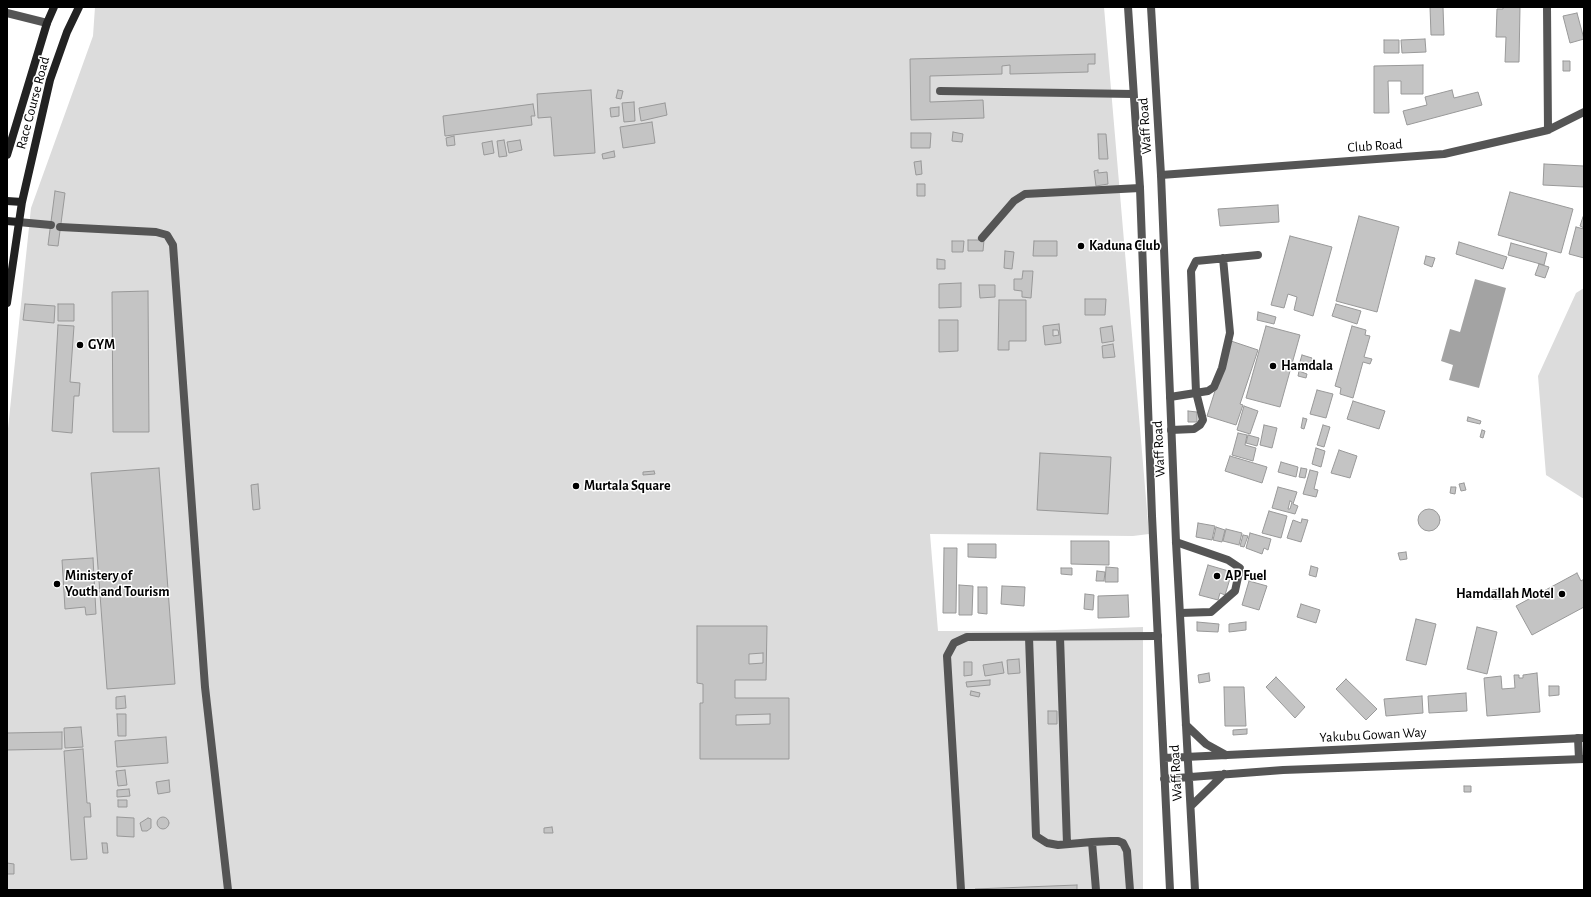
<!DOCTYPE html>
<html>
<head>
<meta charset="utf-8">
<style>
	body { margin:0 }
	#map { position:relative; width:1591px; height:897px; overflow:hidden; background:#fff; font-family:"Alegreya Sans",sans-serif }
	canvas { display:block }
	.frame { position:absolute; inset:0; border:8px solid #000; pointer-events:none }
</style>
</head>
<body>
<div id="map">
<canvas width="1591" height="897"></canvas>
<div class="frame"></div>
</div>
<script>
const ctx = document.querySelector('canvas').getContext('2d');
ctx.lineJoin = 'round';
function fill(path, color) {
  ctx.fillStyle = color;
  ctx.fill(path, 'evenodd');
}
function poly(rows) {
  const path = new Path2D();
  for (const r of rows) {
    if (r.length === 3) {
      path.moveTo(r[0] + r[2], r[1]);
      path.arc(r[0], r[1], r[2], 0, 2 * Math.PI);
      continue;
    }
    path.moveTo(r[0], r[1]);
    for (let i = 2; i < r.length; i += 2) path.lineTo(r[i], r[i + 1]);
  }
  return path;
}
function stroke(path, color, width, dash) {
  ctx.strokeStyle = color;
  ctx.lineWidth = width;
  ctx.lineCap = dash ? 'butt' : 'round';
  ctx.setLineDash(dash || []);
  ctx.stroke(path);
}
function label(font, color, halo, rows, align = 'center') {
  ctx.font = font + ' "Alegreya Sans",sans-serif';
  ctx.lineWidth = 3;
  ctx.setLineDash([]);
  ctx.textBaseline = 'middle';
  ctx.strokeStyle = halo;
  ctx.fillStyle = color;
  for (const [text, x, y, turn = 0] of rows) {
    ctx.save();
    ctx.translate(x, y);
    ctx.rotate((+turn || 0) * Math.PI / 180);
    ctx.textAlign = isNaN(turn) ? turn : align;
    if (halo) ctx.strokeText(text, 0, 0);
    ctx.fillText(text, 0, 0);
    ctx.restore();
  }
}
const green = poly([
	[95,7,1104,7,1149,534,1133,536,930,534,938,631,1027,631,1143,627,1143,890,7,890,7,438,31,208,93,36],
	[1584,288,1584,499,1546,475,1538,376,1576,293]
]);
const water = poly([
	[1475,279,1506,288,1479,388,1449,380,1453,365,1441,361,1450,329,1460,332]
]);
const building = poly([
	[1430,7,1443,7,1444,35,1431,35,1430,7],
	[1503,7,1520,7,1519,62,1505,62,1506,37,1496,37,1497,9,1503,9,1503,7],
	[1577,13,1584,39,1570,43,1563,16,1577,13],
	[1425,39,1426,52,1402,53,1401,40,1425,39],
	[1384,40,1399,40,1399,53,1384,53,1384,40],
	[1095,54,1095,64,1088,64,1088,72,1010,74,1010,65,1002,66,1002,74,930,76,930,102,983,100,984,118,911,120,910,59,1095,54],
	[1563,61,1570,61,1570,71,1563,71,1563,61],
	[1423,65,1423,94,1401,94,1401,81,1388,81,1389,113,1374,113,1374,66,1423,65],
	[591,90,595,153,554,156,551,117,538,118,537,94,591,90],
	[618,90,623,91,621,99,616,98,618,90],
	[1452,90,1454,98,1478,92,1482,105,1407,125,1403,111,1427,105,1425,97,1452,90],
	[634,102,635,121,624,122,622,103,634,102],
	[665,103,667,115,641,121,639,108,665,103],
	[533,104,535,116,531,116,532,125,445,136,443,116,533,104],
	[619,107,619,116,611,117,610,108,619,107],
	[652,122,655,143,623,148,620,127,652,122],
	[953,132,963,134,962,142,952,141,953,132],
	[911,133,931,133,930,148,911,148,911,133],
	[1098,134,1106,134,1108,159,1099,159,1098,134],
	[454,136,455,145,447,146,446,138,454,136],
	[504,140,507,156,499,157,497,141,504,140],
	[520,140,522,150,509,153,507,142,520,140],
	[492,141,494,153,484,155,482,143,492,141],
	[614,151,615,157,603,159,602,154,614,151],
	[921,161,922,174,916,175,914,162,921,161],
	[1544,164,1584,166,1584,187,1543,185,1544,164],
	[1098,170,1098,173,1107,172,1108,184,1096,186,1094,171,1098,170],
	[917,184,925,184,925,196,917,196,917,184],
	[55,191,65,193,58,246,48,245,55,191],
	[1510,192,1573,209,1561,253,1498,235,1510,192],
	[1278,205,1279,222,1220,226,1218,209,1278,205],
	[1359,216,1399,227,1377,312,1336,301,1359,216],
	[1583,217,1584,217,1584,228,1580,226,1583,217],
	[1576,227,1584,229,1584,258,1569,254,1576,227],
	[1290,236,1332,247,1313,316,1294,310,1297,297,1288,294,1284,308,1271,305,1290,236],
	[968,240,984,240,983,251,968,251,968,240],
	[952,241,964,241,963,252,952,252,952,241],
	[1034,241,1057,241,1057,256,1033,256,1034,241],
	[1459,242,1507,257,1503,269,1456,254,1459,242],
	[1511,243,1547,253,1544,265,1508,255,1511,243],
	[1005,251,1014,252,1012,269,1004,268,1005,251],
	[1426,256,1435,258,1432,267,1424,264,1426,256],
	[937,259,945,260,945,269,937,269,937,259],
	[1539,264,1549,267,1545,278,1535,275,1539,264],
	[1023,271,1033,271,1031,298,1022,297,1022,291,1014,290,1014,279,1022,279,1023,271],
	[961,283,961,307,939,308,939,284,961,283],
	[979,285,995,285,995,297,980,298,979,285],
	[148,291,149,432,113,432,112,292,148,291],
	[1085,299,1106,299,1105,315,1085,315,1085,299],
	[999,300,1026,300,1026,341,1009,341,1009,350,998,350,999,300],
	[25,304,55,306,54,323,23,320,25,304],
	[58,304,74,304,74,321,58,321,58,304],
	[1336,304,1361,311,1357,324,1332,316,1336,304],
	[1258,312,1276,317,1274,324,1257,320,1258,312],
	[939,320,958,320,958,351,939,352,939,320],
	[1059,324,1061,343,1045,345,1043,326,1059,324],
	[1053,330,1058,330,1059,335,1053,336,1053,330],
	[58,325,74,326,70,382,80,383,79,396,74,396,72,433,52,431,58,325],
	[1112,326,1114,341,1102,343,1100,328,1112,326],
	[1266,326,1300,335,1280,407,1246,398,1266,326],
	[1352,326,1366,330,1365,335,1370,336,1364,357,1372,359,1370,364,1363,362,1353,398,1340,394,1341,388,1335,386,1352,326],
	[1231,341,1258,350,1240,404,1243,405,1236,425,1207,416,1231,341],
	[1113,344,1115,357,1103,358,1102,346,1113,344],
	[1302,355,1312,358,1310,368,1299,365,1302,355],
	[1299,371,1307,374,1306,378,1298,376,1299,371],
	[1317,390,1333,394,1326,418,1310,414,1317,390],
	[1353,401,1385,411,1379,429,1347,419,1353,401],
	[1244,406,1258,411,1250,434,1237,430,1244,406],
	[1188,411,1197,412,1197,422,1188,422,1188,411],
	[1468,417,1481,421,1480,424,1467,421,1468,417],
	[1303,418,1307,419,1304,429,1301,428,1303,418],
	[1264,425,1277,428,1272,448,1260,445,1264,425],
	[1323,425,1330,427,1324,447,1317,445,1323,425],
	[1482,430,1485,431,1483,438,1480,437,1482,430],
	[1238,433,1247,435,1245,445,1256,448,1253,461,1232,455,1238,433],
	[1248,435,1259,438,1257,446,1246,443,1248,435],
	[1316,448,1325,451,1321,467,1312,464,1316,448],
	[1339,450,1357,456,1350,478,1331,473,1339,450],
	[1040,453,1111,457,1108,514,1037,510,1040,453],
	[1230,456,1267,467,1262,483,1225,471,1230,456],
	[1281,462,1298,467,1296,477,1278,472,1281,462],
	[159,468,175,684,107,689,91,473,159,468],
	[1301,468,1307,469,1305,478,1299,477,1301,468],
	[1310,470,1318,472,1314,489,1318,490,1316,497,1303,494,1310,470],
	[654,471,655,474,643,475,643,472,654,471],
	[1464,483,1466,490,1461,491,1459,484,1464,483],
	[258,484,260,509,253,510,251,485,258,484],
	[1278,487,1297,492,1293,504,1298,506,1295,514,1272,508,1278,487],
	[1290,501,1292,502,1290,509,1288,509,1290,501],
	[1451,487,1456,487,1455,494,1450,493,1451,487],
	[1429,520,11],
	[1269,511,1287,516,1281,538,1262,533,1269,511],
	[1302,519,1308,520,1301,542,1287,538,1293,520,1301,523,1302,519],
	[1198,523,1215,526,1212,540,1196,537,1198,523],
	[1216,527,1225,530,1222,542,1213,540,1216,527],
	[1226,529,1242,533,1239,545,1223,541,1226,529],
	[1250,533,1271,539,1268,550,1264,548,1262,554,1246,548,1250,533],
	[1243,535,1248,536,1244,547,1240,546,1243,535],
	[1071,541,1109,541,1109,565,1071,564,1071,541],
	[968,544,996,544,996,558,968,557,968,544],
	[944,548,957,548,956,613,943,613,944,548],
	[1406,552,1407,559,1400,560,1398,553,1406,552],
	[93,558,96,614,86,615,85,607,65,609,62,560,93,558],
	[1208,565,1232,572,1225,595,1220,593,1218,600,1199,595,1208,565],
	[1311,566,1318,568,1316,577,1309,575,1311,566],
	[1106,567,1118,568,1118,582,1105,582,1106,567],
	[1061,568,1072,568,1072,575,1061,574,1061,568],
	[1097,571,1105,572,1104,581,1096,581,1097,571],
	[1577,573,1581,581,1584,579,1584,607,1532,635,1516,606,1577,573],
	[1249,581,1267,586,1259,610,1242,605,1249,581],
	[959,585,973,586,972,615,959,615,959,585],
	[1002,586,1025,587,1024,606,1001,604,1002,586],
	[978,587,987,587,987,614,978,613,978,587],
	[1501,589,1502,599,1493,599,1492,590,1501,589],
	[1085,594,1094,595,1093,610,1084,609,1085,594],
	[1128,595,1129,617,1098,618,1098,596,1128,595],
	[1301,604,1320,610,1316,623,1297,617,1301,604],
	[1416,619,1436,624,1426,665,1406,660,1416,619],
	[1197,622,1219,624,1218,632,1197,631,1197,622],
	[1246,622,1246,630,1229,632,1229,624,1246,622],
	[697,626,767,626,766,680,735,680,735,698,789,698,789,759,700,759,700,703,703,703,703,684,697,683,697,626],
	[763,653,763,663,749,664,749,654,763,653],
	[770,714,770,724,736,725,736,715,770,714],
	[1477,627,1497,632,1487,674,1467,669,1477,627],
	[1019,659,1020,673,1008,674,1007,660,1019,659],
	[964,662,972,662,972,675,964,676,964,662],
	[1002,662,1004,673,985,676,983,665,1002,662],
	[1209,673,1210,681,1199,683,1198,675,1209,673],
	[1537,673,1540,712,1487,716,1484,678,1501,676,1502,689,1515,688,1514,675,1519,675,1519,678,1523,678,1523,675,1537,673],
	[1276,677,1305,707,1295,718,1266,687,1276,677],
	[1346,679,1377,709,1366,720,1336,689,1346,679],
	[990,680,990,685,967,687,966,682,990,680],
	[1549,686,1559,686,1559,695,1549,696,1549,686],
	[1224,687,1244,687,1246,726,1225,726,1224,687],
	[971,691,980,693,979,697,970,695,971,691],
	[1466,693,1467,711,1429,713,1428,696,1466,693],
	[125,696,126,708,116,709,116,697,125,696],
	[1422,696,1423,713,1386,716,1384,699,1422,696],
	[1048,711,1057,711,1057,724,1048,724,1048,711],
	[117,714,126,714,126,736,118,736,117,714],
	[81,727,83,747,65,748,64,728,81,727],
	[1247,729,1247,734,1233,735,1233,730,1247,729],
	[62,732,62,749,7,750,7,733,62,732],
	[166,737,168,763,117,767,115,741,166,737],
	[83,749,87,803,90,803,91,817,84,817,87,859,71,860,64,751,83,749],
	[125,770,127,785,118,786,116,771,125,770],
	[169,780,170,792,158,794,156,782,169,780],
	[1464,786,1471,786,1471,792,1464,792,1464,786],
	[129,789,130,796,117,797,117,790,129,789],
	[118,800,127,800,127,807,118,807,118,800],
	[163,823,6],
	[117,817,134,818,134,837,117,836,117,817],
	[148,818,151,819,151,828,147,831,142,831,140,823,148,818],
	[552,827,553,833,544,833,544,828,552,827],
	[102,843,107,843,108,853,103,853,102,843],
	[7,863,14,864,14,874,7,874,7,863],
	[1077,885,1077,890,975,890,975,889,1077,885]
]);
const service = poly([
	[940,91,1133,94],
	[18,222,51,225],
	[60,227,156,232,167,235,173,245,205,687,228,890],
	[982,238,1014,201,1025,194,1140,188],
	[1170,397,1208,391,1214,387,1222,368,1230,333,1223,258],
	[1171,430,1194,429,1200,425,1203,420,1196,392,1191,271,1196,261,1258,255],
	[1176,542,1228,560,1240,568,1235,591,1211,612,1180,613],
	[1029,637,1036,836,1047,843,1058,845,1092,842,1096,890],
	[1060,637,1067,844],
	[1092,842,1111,841,1118,841,1123,843,1127,851,1130,890],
	[961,890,947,656,954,643,967,637,1158,636]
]);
const minor = poly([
	[1547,7,1548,130],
	[7,13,47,23],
	[1161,175,1444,154,1548,130,1584,112],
	[1578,738,1579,759]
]);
const tertiary = poly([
	[1128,7,1140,188,1152,516,1170,890],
	[1151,7,1161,175,1176,542,1195,890],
	[1186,725,1206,744,1226,755],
	[1164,758,1584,738],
	[1164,779,1283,770,1584,759],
	[1191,806,1224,774]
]);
const secondary = poly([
	[7,155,47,23,54,7],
	[7,201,22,202],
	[7,221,18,222],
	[7,303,22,202,50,80,67,32,79,7]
]);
const markers = [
	[1081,246,4,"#000"],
	[80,345,4,"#000"],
	[1273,366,4,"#000"],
	[576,486,4,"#000"],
	[1217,576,4,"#000"],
	[57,584,4,"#000"],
	[1562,594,4,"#000"]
];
const streetNames = [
	["Race Course Road",33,103,-75],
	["Waff Road",1145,126,-94],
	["Club Road",1375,146,-4],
	["Waff Road",1159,449,-93],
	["Yakubu Gowan Way",1373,735,-3],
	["Waff Road",1176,773,-93]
];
const poiNames = [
	["Kaduna Club",1089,246],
	["GYM",88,345],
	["Hamdala",1281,366],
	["Murtala Square",584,486],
	["Ministery of",65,576],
	["Youth and Tourism",65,592],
	["AP Fuel",1225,576],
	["Hamdallah Motel",1554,594,"right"]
];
fill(green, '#dcdcdc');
fill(water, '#a3a3a3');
fill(building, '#c4c4c4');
stroke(building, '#999', 1);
stroke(service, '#555', 8);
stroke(minor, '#555', 8);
stroke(tertiary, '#555', 8);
stroke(secondary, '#222', 8);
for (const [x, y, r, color] of markers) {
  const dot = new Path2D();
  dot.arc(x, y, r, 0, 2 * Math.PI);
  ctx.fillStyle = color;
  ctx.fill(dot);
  stroke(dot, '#fff', 1.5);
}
label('14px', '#000', '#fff', streetNames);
label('bold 14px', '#000', '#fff', poiNames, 'left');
</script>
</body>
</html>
